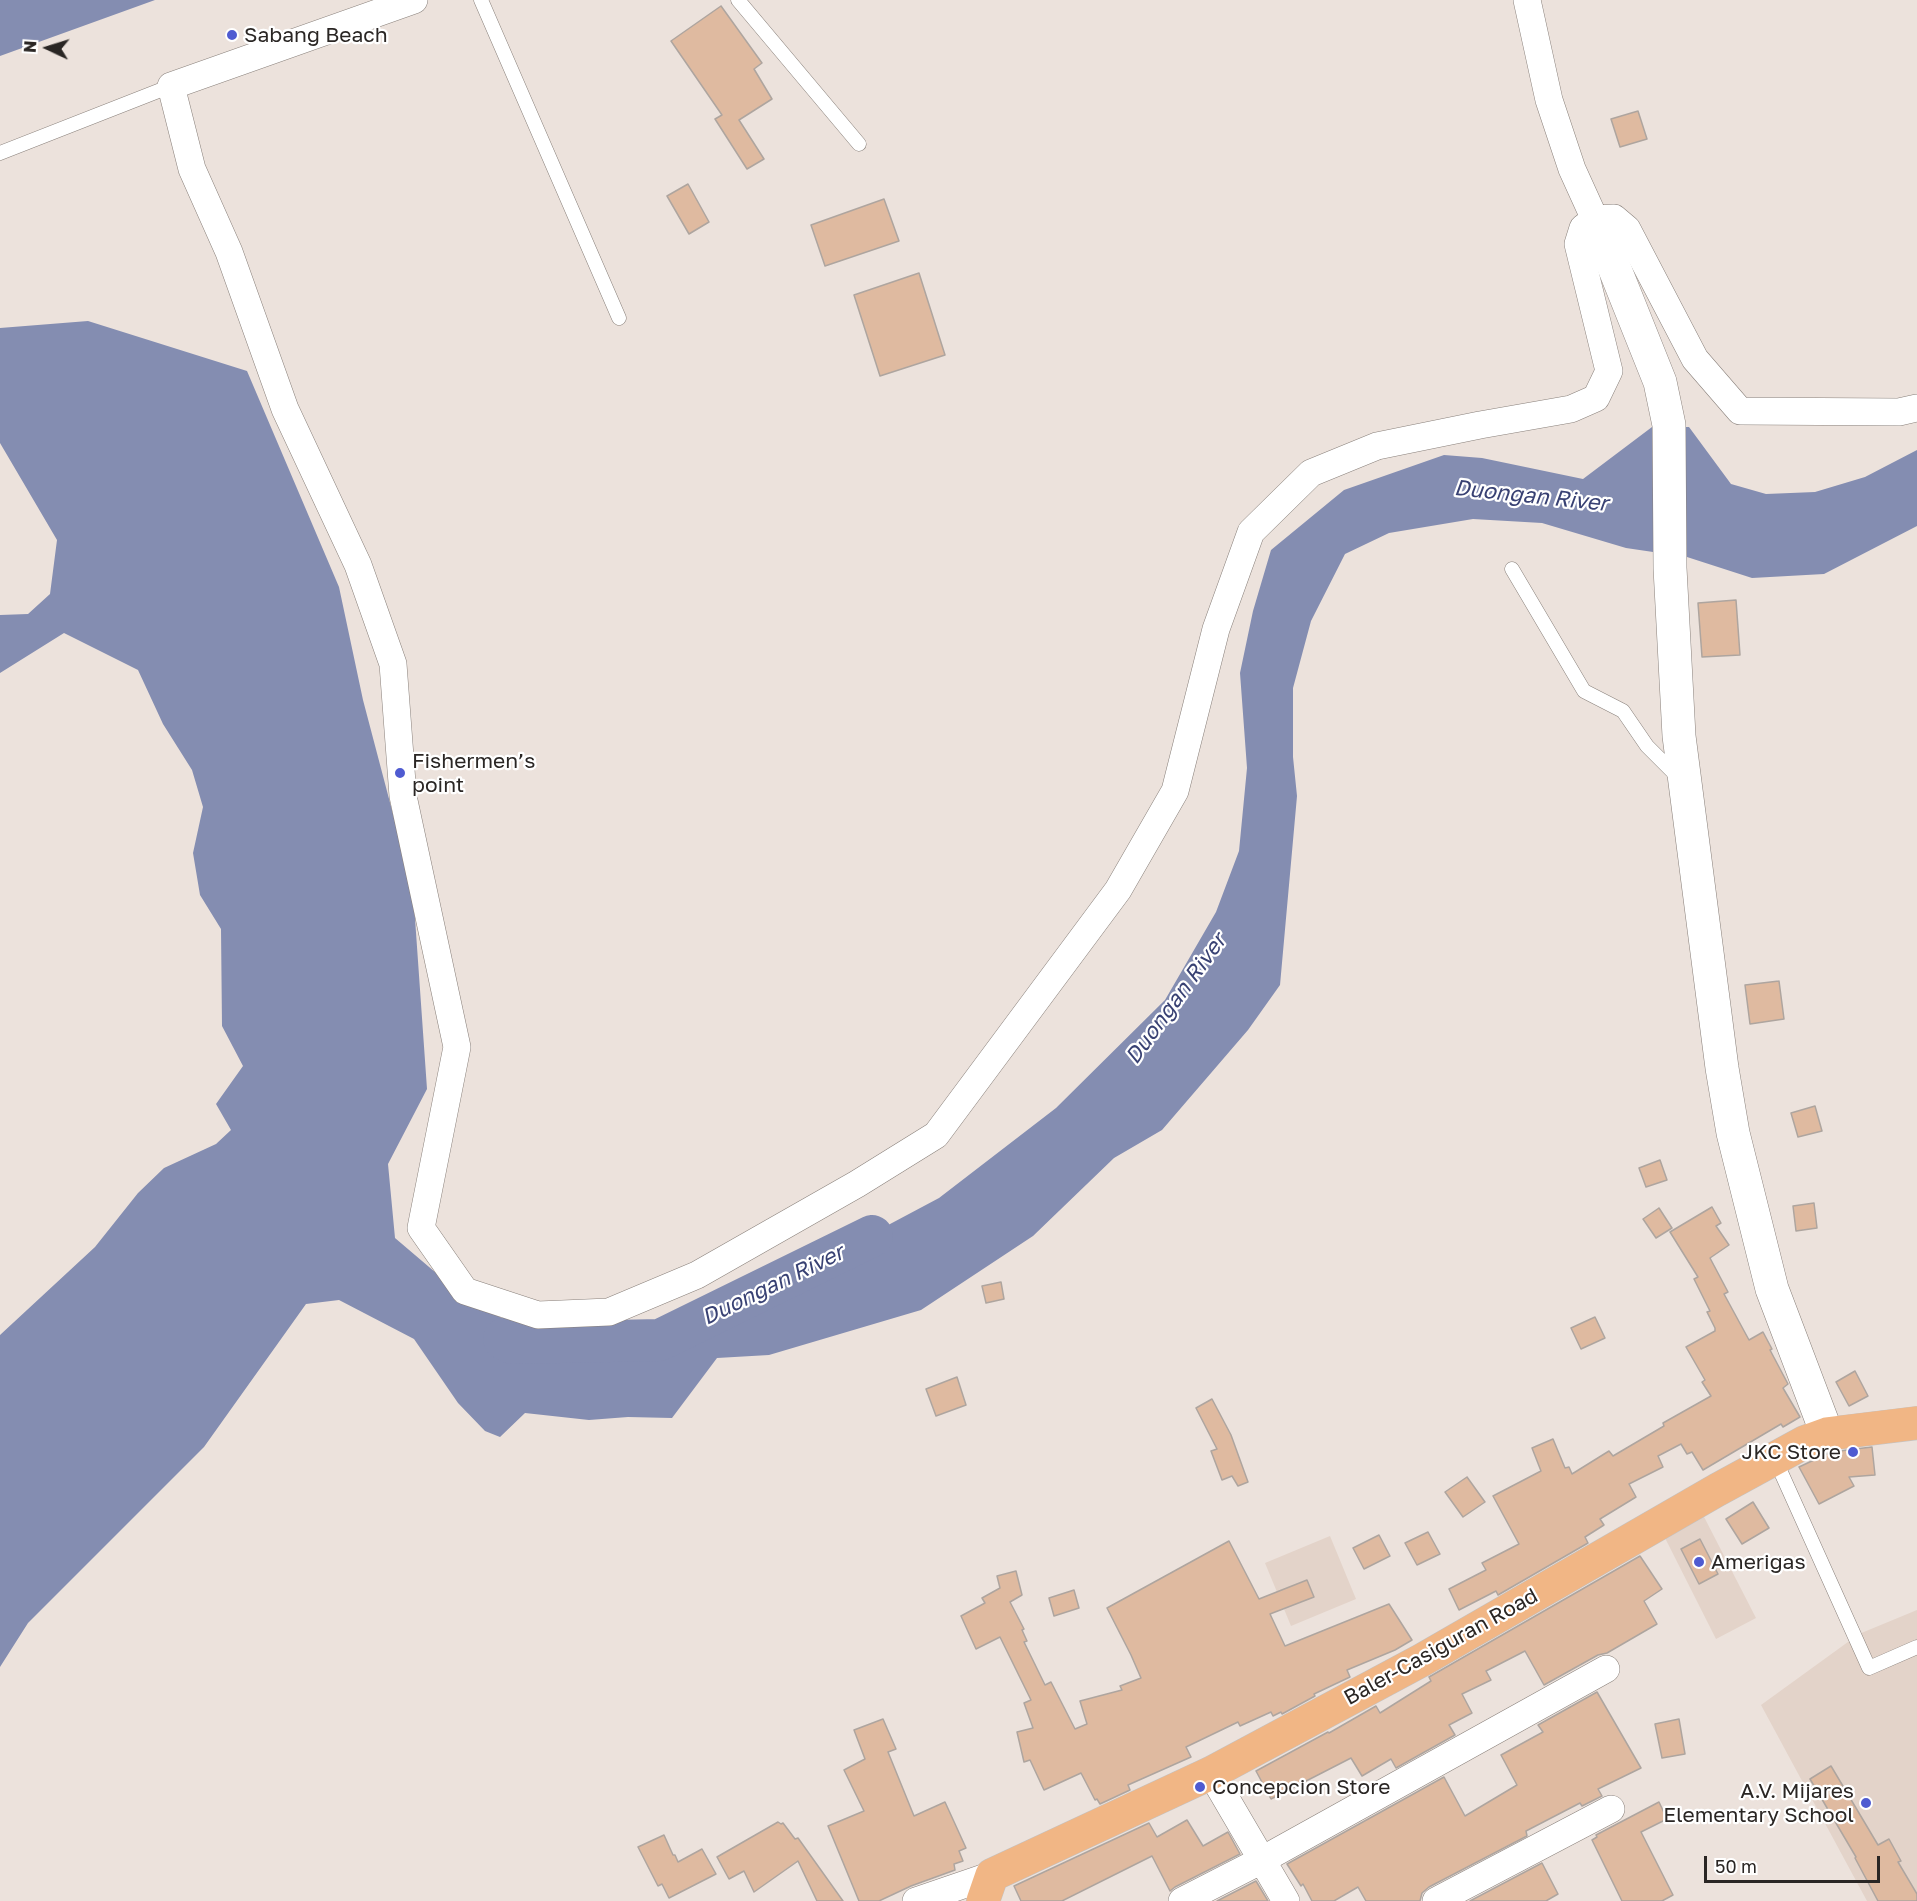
<!DOCTYPE html>
<html>
<head>
<meta charset="utf-8">
<style>
	body { margin:0 }
	#map { position:relative; width:1917px; height:1901px; overflow:hidden; background:#ece2dc; font-family:"Golos Text",sans-serif }
	canvas { display:block }
	.north { position:absolute; left:18px; top:18px; width:60px; height:60px; -webkit-text-stroke:4px #fff; paint-order:stroke; rotate:274deg; font-size:16px; font-weight:700; line-height:24px; text-align:center; color:#2a2624 }
	.north::after { content:''; display:block; margin:auto; width:21px; height:27px; background:#2a2624; clip-path:polygon(50% 0,100% 100%,50% 72%,0 100%) }
	.scale { position:absolute; left:1704px; top:1856px; width:176px; height:27px; box-sizing:border-box; border:3px solid #2a2624; border-top:0; padding-left:8px; font-size:18px; line-height:21px; white-space:nowrap; color:#2a2624; -webkit-text-stroke:4px #fff; paint-order:stroke }
</style>
</head>
<body>
<div id="map">
<canvas width="1917" height="1901"></canvas>
<div class="north">N</div>
<div class="scale">50 m</div>
</div>
<script>
const ctx = document.querySelector('canvas').getContext('2d');
ctx.lineJoin = 'round';
function fill(path, color) {
  ctx.fillStyle = color;
  ctx.fill(path, 'evenodd');
}
function poly(rows) {
  const path = new Path2D();
  for (const r of rows) {
    path.moveTo(r[0], r[1]);
    for (let i = 2; i < r.length; i += 2) path.lineTo(r[i], r[i + 1]);
  }
  return path;
}
function stroke(path, color, width, dash) {
  ctx.strokeStyle = color;
  ctx.lineWidth = width;
  ctx.lineCap = dash ? 'butt' : 'round';
  ctx.setLineDash(dash || []);
  ctx.stroke(path);
}
function label(font, color, halo, rows, align = 'center') {
  ctx.font = font + ' "Golos Text",sans-serif';
  ctx.lineWidth = 4.5;
  ctx.setLineDash([]);
  ctx.textBaseline = 'middle';
  ctx.strokeStyle = halo;
  ctx.fillStyle = color;
  for (const [text, x, y, turn = 0] of rows) {
    ctx.save();
    ctx.translate(x, y);
    ctx.rotate((+turn || 0) * Math.PI / 180);
    ctx.textAlign = isNaN(turn) ? turn : align;
    if (halo) ctx.strokeText(text, 0, 0);
    ctx.fillText(text, 0, 0);
    ctx.restore();
  }
}
const built = poly([
	[1700,1509,1756,1618,1716,1639,1661,1530],
	[1330,1536,1356,1599,1291,1626,1265,1563],
	[1917,1610,1917,1901,1867,1901,1761,1705,1859,1634]
]);
const water = poly([
	[0,0,155,0,0,56],
	[88,321,247,371,339,587,363,700,413,890,427,1089,388,1164,395,1238,469,1301,539,1337,581,1347,649,1342,740,1308,828,1257,939,1198,1056,1108,1165,1000,1216,912,1239,851,1247,768,1240,673,1253,611,1271,550,1344,490,1444,455,1482,458,1583,479,1652,427,1689,427,1731,484,1766,494,1815,492,1865,477,1917,450,1917,526,1824,574,1752,578,1687,557,1626,548,1542,523,1473,519,1389,533,1345,554,1311,621,1293,688,1293,757,1297,796,1280,985,1248,1030,1162,1130,1114,1158,1033,1236,921,1310,769,1355,717,1358,672,1418,628,1417,589,1420,525,1413,500,1437,485,1431,458,1403,414,1339,339,1300,306,1304,204,1447,28,1623,0,1667,0,1335,95,1247,138,1193,164,1168,216,1144,231,1130,216,1104,243,1066,222,1026,221,929,200,895,193,853,203,807,192,770,163,724,138,670,64,633,0,673,0,615,28,614,50,594,57,540,0,443,0,328]
]);
const river = poly([
	[504,1339,512,1343,660,1340,872,1236]
]);
const building = poly([
	[721,6,762,63,754,69,772,99,739,120,764,159,747,169,715,119,722,115,671,41,721,6],
	[1638,111,1647,139,1620,147,1611,119,1638,111],
	[688,184,709,222,689,234,667,196,688,184],
	[884,199,899,241,825,266,811,225,884,199],
	[919,273,945,355,880,376,854,295,919,273],
	[1736,600,1740,655,1702,657,1698,603,1736,600],
	[1779,981,1784,1019,1750,1024,1745,985,1779,981],
	[1815,1106,1822,1131,1798,1137,1791,1113,1815,1106],
	[1660,1160,1667,1180,1646,1187,1639,1168,1660,1160],
	[1814,1203,1817,1228,1796,1231,1793,1206,1814,1203],
	[1712,1207,1721,1223,1716,1226,1729,1245,1710,1258,1728,1292,1724,1294,1749,1340,1763,1332,1772,1349,1770,1350,1788,1384,1783,1388,1800,1417,1783,1427,1781,1424,1703,1470,1692,1452,1687,1454,1681,1444,1658,1456,1663,1467,1629,1484,1636,1497,1600,1519,1604,1525,1585,1537,1588,1543,1498,1595,1496,1591,1459,1610,1449,1589,1486,1570,1482,1563,1519,1544,1493,1496,1541,1471,1532,1448,1553,1439,1565,1468,1569,1467,1572,1474,1609,1451,1613,1456,1664,1426,1663,1423,1711,1396,1702,1382,1705,1380,1686,1347,1715,1331,1715,1328,1707,1312,1710,1311,1694,1279,1698,1277,1670,1232,1712,1207],
	[1659,1208,1672,1228,1656,1238,1643,1219,1659,1208],
	[1001,1282,1004,1299,986,1303,982,1286,1001,1282],
	[1595,1317,1605,1338,1581,1349,1571,1328,1595,1317],
	[1855,1371,1868,1396,1849,1406,1836,1382,1855,1371],
	[957,1377,966,1405,936,1416,926,1389,957,1377],
	[1212,1399,1231,1435,1248,1482,1238,1486,1232,1476,1222,1480,1211,1451,1217,1449,1196,1408,1212,1399],
	[1872,1447,1875,1475,1849,1477,1854,1486,1819,1504,1799,1467,1831,1452,1872,1447],
	[1467,1477,1485,1502,1463,1517,1445,1492,1467,1477],
	[1753,1502,1769,1528,1742,1544,1726,1519,1753,1502],
	[1428,1532,1440,1554,1417,1565,1405,1543,1428,1532],
	[1379,1535,1390,1556,1364,1569,1353,1548,1379,1535],
	[1700,1539,1718,1574,1699,1584,1681,1549,1700,1539],
	[1229,1541,1259,1599,1307,1580,1314,1597,1270,1614,1285,1646,1389,1604,1412,1640,1395,1650,1347,1670,1350,1677,1314,1694,1315,1696,1282,1714,1281,1712,1273,1716,1271,1712,1240,1726,1238,1722,1186,1747,1191,1757,1128,1785,1130,1790,1100,1804,1097,1799,1095,1800,1081,1773,1044,1790,1030,1760,1024,1762,1017,1732,1033,1728,1024,1703,1031,1700,1000,1637,976,1649,961,1616,985,1603,982,1598,1000,1588,997,1576,1016,1571,1022,1595,1010,1602,1024,1629,1022,1630,1027,1641,1024,1642,1045,1685,1051,1682,1075,1729,1087,1724,1080,1701,1122,1690,1120,1686,1141,1678,1131,1655,1107,1608,1229,1541],
	[1640,1556,1662,1589,1644,1601,1657,1624,1607,1653,1598,1655,1544,1685,1525,1651,1486,1671,1491,1680,1462,1694,1472,1713,1449,1725,1455,1735,1396,1768,1391,1759,1362,1776,1351,1758,1271,1799,1256,1771,1328,1732,1329,1733,1376,1706,1380,1713,1431,1681,1429,1677,1640,1556],
	[1074,1590,1079,1608,1054,1616,1049,1598,1074,1590],
	[1597,1692,1641,1768,1598,1789,1602,1796,1582,1806,1580,1803,1526,1831,1527,1836,1429,1887,1422,1893,1420,1901,1366,1901,1358,1887,1334,1901,1312,1901,1303,1884,1301,1886,1287,1864,1444,1777,1465,1816,1517,1785,1501,1755,1543,1732,1538,1725,1597,1692],
	[883,1719,896,1749,888,1752,914,1816,945,1802,966,1848,959,1851,963,1861,954,1864,955,1870,911,1886,879,1901,859,1901,828,1826,864,1811,844,1770,865,1759,854,1730,883,1719],
	[1679,1719,1685,1754,1662,1758,1655,1724,1679,1719],
	[1831,1766,1878,1845,1889,1839,1901,1861,1898,1862,1917,1894,1917,1901,1878,1901,1855,1858,1856,1857,1810,1779,1831,1766],
	[1659,1802,1667,1819,1641,1832,1673,1895,1662,1901,1622,1901,1592,1840,1597,1837,1596,1835,1659,1802],
	[1187,1820,1203,1846,1228,1832,1240,1854,1175,1887,1170,1891,1152,1856,1062,1901,1021,1901,1014,1886,1149,1823,1157,1837,1187,1820],
	[778,1822,781,1824,783,1823,795,1839,798,1838,843,1901,817,1901,798,1861,754,1892,744,1871,729,1879,717,1857,778,1822],
	[664,1835,673,1855,675,1855,678,1862,702,1849,716,1874,669,1898,662,1884,658,1886,638,1847,664,1835],
	[1542,1863,1558,1894,1546,1901,1470,1901,1542,1863],
	[1256,1881,1268,1901,1217,1901,1256,1881]
]);
const service = poly([
	[481,0,619,318],
	[738,0,859,144],
	[0,153,171,86],
	[1512,569,1584,691,1623,711,1647,746,1679,778],
	[1775,1459,1869,1668,1917,1647]
]);
const minor = poly([
	[414,0,171,86,192,169,229,252,285,409,358,565,393,664,403,796,457,1047,421,1228,465,1291,538,1315,609,1312,697,1275,857,1184,936,1135,1118,890,1175,791,1216,629,1251,532,1311,473,1377,446,1480,425,1571,409,1596,398,1609,371,1578,244,1583,228,1595,219,1614,218,1627,229,1695,359,1740,411,1899,412,1917,408],
	[1527,0,1549,100,1572,169,1602,235],
	[1211,1773,1286,1901],
	[916,1901,992,1875],
	[1182,1901,1262,1860,1606,1669],
	[1436,1901,1611,1809]
]);
const tertiary = poly([
	[1604,242,1660,382,1669,425,1670,568,1679,736,1722,1068,1733,1133,1772,1289,1827,1434]
]);
const primary = poly([
	[983,1901,992,1875,1211,1773,1422,1660,1717,1490,1805,1442,1827,1434,1917,1423]
]);
const markers = [
	[232,35,6,"#4f5bd1"],
	[400,773,6,"#4f5bd1"],
	[1853,1452,6,"#4f5bd1"],
	[1699,1562,6,"#4f5bd1"],
	[1200,1787,6,"#4f5bd1"],
	[1866,1803,6,"#4f5bd1"]
];
const poiNames = [
	["Sabang Beach",244,35],
	["Fishermen’s",412,761],
	["point",412,785],
	["JKC Store",1841,1452,"right"],
	["Amerigas",1711,1562],
	["Concepcion Store",1212,1787],
	["A.V. Mijares",1854,1791,"right"],
	["Elementary School",1854,1815,"right"]
];
const streetNames = [
	["Baler-Casiguran Road",1441,1647,-29]
];
const waterNames = [
	["Duongan River",1531,496,6],
	["Duongan River",1176,999,-54],
	["Duongan River",773,1285,-26]
];
fill(built, '#e3d3c9');
fill(water, '#848db1');
stroke(river, '#848db1', 42);
fill(building, '#dfbaa0');
stroke(building, '#aea59f', 1.5);
stroke(service, '#89807b', 15);
stroke(minor, '#89807b', 28);
stroke(tertiary, '#89807b', 34);
stroke(primary, '#c3c2c2', 34);
stroke(service, '#fff', 14);
stroke(minor, '#fff', 27);
stroke(tertiary, '#fff', 33);
stroke(primary, '#f1b685', 33);
for (const [x, y, r, color] of markers) {
  const dot = new Path2D();
  dot.arc(x, y, r, 0, 2 * Math.PI);
  ctx.fillStyle = color;
  ctx.fill(dot);
  stroke(dot, '#fff', 2);
}
label('21px', '#2a2624', '#fff', poiNames, 'left');
label('21px', '#2a2624', '#fff', streetNames);
label('italic 22px', '#384173', '#fff', waterNames);
</script>
</body>
</html>
